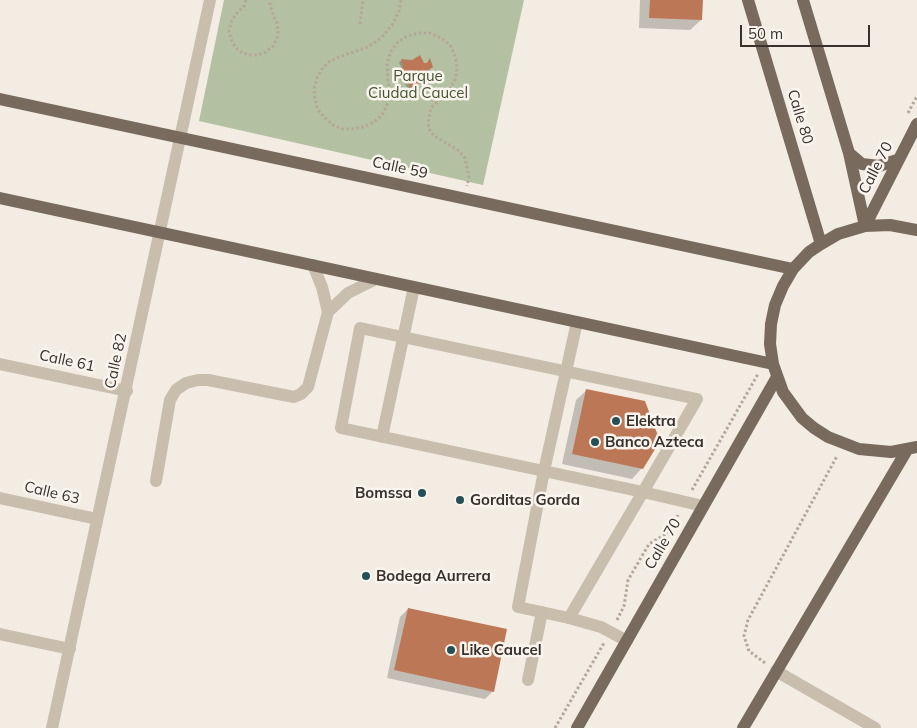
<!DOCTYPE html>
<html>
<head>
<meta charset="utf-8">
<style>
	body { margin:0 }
	#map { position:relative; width:917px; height:728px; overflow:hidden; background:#f2ece2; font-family:Mulish,sans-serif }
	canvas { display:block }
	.scale { position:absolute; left:740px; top:25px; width:130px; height:22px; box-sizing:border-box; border:2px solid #38312c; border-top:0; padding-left:6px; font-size:15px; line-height:18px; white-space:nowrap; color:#38312c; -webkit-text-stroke:4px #f9f5ee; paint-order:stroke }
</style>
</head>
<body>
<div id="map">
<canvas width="917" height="728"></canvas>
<div class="scale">50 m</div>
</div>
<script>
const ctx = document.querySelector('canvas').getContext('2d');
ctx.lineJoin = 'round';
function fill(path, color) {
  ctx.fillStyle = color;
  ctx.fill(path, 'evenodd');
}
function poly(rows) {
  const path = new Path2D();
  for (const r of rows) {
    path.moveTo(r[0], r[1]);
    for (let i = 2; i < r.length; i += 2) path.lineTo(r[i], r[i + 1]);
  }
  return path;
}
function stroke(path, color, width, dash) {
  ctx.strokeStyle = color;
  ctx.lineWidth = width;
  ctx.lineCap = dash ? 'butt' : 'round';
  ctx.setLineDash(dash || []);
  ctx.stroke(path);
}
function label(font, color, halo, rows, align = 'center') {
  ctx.font = font + ' Mulish,sans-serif';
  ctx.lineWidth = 5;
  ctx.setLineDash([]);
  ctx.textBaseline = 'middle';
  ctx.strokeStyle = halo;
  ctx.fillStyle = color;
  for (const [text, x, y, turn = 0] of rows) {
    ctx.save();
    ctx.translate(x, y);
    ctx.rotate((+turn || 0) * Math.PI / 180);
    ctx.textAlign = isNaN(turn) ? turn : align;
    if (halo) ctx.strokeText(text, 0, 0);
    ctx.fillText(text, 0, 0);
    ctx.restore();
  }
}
const green = poly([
	[224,0,524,0,483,185,199,121]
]);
const shadow = poly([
	[640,0,701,0,701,20,690,30,639,28],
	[402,60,428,70,427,82,425,84,417,84,409,92,405,84,398,77,402,69,399,62],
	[587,390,642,468,632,479,562,464,576,400],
	[408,609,493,691,485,699,387,678,400,617]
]);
const building = poly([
	[650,0,703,0,702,20,649,18],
	[420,55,424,63,427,63,430,58,433,67,429,70,428,83,420,82,412,91,407,81,399,74,403,66,401,59,412,60],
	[586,389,645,401,660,441,643,469,572,454],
	[408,608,507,629,494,692,394,670]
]);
const path = poly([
	[246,0,244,6,235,15,231,23,229,31,231,39,235,47,241,52,249,55,258,55,266,52,273,46,277,39,278,31,277,23,273,15,269,0],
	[401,0,399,11,392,25,381,38,368,47,339,57,329,62,322,69,317,78,314,89,315,100,318,110,325,118,333,125,343,129,354,129,364,127,374,122,382,115,387,105,389,95,387,63,391,51,398,42,407,36,419,33,430,33,441,38,450,45,455,56,457,67,456,78,450,89,431,108,428,122,429,129,434,136,458,150,465,158,469,177,467,186],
	[360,24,363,0],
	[908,113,917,96],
	[692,490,758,374],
	[617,620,624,606,628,580,649,544,671,531,678,515],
	[765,663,749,651,744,636,748,620,837,456],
	[555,728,604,643]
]);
const minor = poly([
	[313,265,322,287,328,312],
	[577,322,544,471,518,607,569,618,601,627,627,641],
	[0,364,127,391],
	[382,437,414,287],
	[156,481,170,400,176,390,186,383,198,380,208,380,294,397,301,394,308,387,328,312,348,293,376,279],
	[0,498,97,519],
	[569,618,620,531,643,492,697,399,360,328,341,428,643,492,703,506],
	[0,634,70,649],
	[776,671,875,728],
	[528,680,542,612],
	[52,728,210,0]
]);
const major = poly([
	[748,0,821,244],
	[803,0,849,153,865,226],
	[0,99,793,269],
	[849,153,862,164,879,166,897,160],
	[0,198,773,364],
	[865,226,917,124],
	[917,230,890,225,865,226,838,234,821,244,809,252,793,269,783,286,775,305,771,324,770,344,773,364,783,392,802,418,814,428,828,437,859,449,891,452,917,447],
	[577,728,777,377],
	[743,728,907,450]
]);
const markers = [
	[616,421,5,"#244f57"],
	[595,442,5,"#244f57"],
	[422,493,5,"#244f57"],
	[460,500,5,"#244f57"],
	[366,576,5,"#244f57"],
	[451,650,5,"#244f57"]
];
const parkNames = [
	["Parque",418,76],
	["Ciudad Caucel",418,93]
];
const streetNames = [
	["Calle 80",800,117,73],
	["Calle 59",400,168,12],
	["Calle 70",876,168,-63],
	["Calle 61",67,361,12],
	["Calle 82",116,361,-78],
	["Calle 63",52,493,13],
	["Calle 70",663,544,-60]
];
const poiNames = [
	["Elektra",626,421],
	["Banco Azteca",605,442],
	["Bomssa",412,493,"right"],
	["Gorditas Gorda",470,500],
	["Bodega Aurrera",376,576],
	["Like Caucel",461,650]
];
fill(green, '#b3c0a2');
fill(shadow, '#0003');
fill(building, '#bc7856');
stroke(path, '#b5a798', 3, [2.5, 2.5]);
stroke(minor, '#c9bdae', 12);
stroke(major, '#796a5e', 12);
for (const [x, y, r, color] of markers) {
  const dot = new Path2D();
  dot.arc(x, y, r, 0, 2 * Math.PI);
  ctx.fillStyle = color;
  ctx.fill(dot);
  stroke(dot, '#f9f5ee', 2);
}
label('15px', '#455531', '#f9f5ee', parkNames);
label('15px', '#38312c', '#f9f5ee', streetNames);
label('bold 15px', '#38312c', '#f9f5ee', poiNames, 'left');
</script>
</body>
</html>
